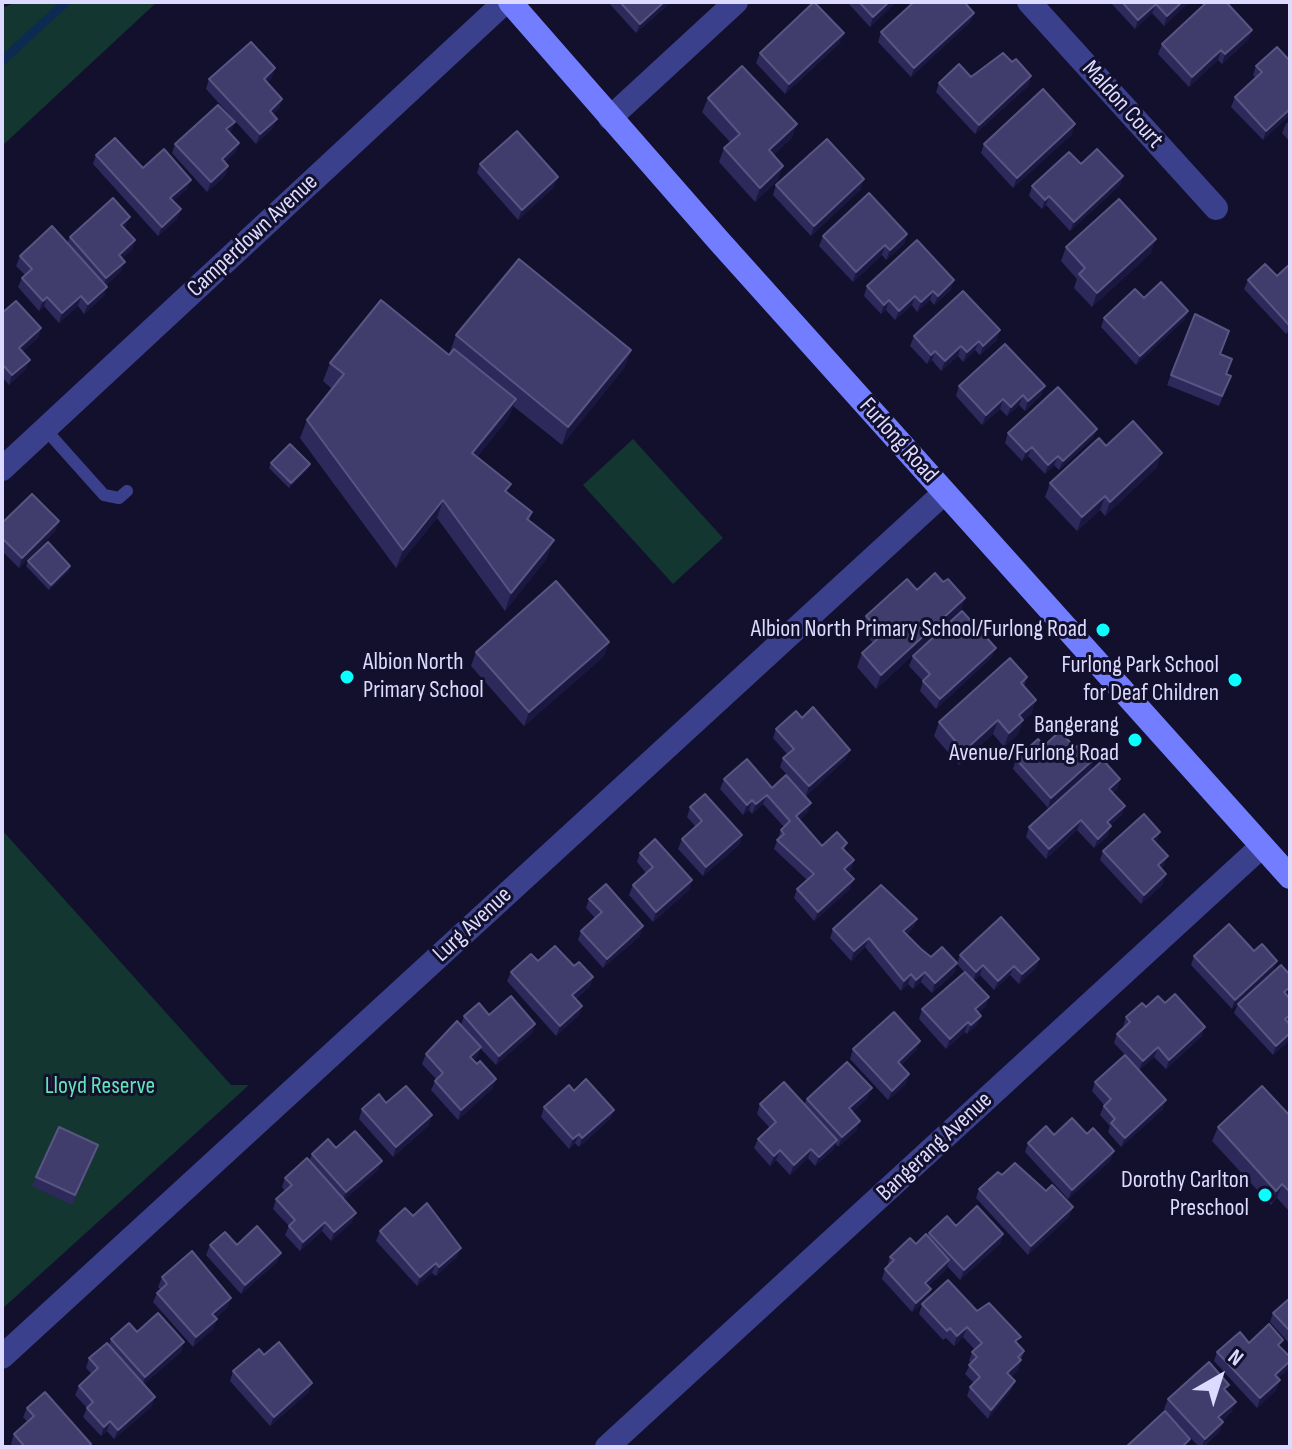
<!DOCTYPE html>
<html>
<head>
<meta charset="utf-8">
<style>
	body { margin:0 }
	#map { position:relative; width:1292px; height:1449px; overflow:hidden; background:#12102c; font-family:"Sofia Sans Condensed",sans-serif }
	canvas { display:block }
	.frame { position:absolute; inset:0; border:4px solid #dcdbff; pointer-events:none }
	.north { position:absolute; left:1180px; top:1337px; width:80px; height:80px; -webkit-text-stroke:6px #12102c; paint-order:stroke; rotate:39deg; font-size:22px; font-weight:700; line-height:32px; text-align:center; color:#dcdbff }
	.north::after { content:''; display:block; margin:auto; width:28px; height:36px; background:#dcdbff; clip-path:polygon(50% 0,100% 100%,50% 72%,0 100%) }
</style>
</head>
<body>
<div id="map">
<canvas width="1292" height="1449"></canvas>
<div class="frame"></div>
<div class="north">N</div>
</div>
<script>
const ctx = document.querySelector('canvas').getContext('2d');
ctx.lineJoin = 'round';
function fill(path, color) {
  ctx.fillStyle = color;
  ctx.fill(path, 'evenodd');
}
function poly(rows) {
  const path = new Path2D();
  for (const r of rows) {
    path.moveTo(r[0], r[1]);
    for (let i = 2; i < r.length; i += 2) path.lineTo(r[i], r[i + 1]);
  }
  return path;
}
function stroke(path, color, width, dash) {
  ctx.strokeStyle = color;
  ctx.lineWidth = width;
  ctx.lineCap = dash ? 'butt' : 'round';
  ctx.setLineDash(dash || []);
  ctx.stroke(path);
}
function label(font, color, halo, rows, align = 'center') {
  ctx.font = font + ' "Sofia Sans Condensed",sans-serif';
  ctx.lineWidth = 6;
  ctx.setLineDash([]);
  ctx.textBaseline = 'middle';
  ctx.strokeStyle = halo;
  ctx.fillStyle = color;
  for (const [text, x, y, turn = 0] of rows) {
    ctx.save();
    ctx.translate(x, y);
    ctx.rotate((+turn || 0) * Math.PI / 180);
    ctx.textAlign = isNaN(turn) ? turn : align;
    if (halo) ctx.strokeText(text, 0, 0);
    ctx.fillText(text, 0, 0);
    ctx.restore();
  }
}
const green = poly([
	[16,2,157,2,2,146,2,8],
	[633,439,723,538,673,584,583,485],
	[2,830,231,1085,249,1085,2,1309]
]);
const stream = poly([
	[2,61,66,2]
]);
const lane = poly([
	[45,429,104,495,119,498,127,491]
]);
const street = poly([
	[1029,2,1216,208],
	[610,118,736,2],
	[2,469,505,2],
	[2,1357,944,493],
	[607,1447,1262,846]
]);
const secondary = poly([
	[510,2,719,241,1290,877]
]);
const wall = poly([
	[608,2,671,2,636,33],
	[847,2,896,2,870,27],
	[1110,2,1189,2,1164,26,1152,13,1135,29],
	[974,13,970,22,911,77,878,42,881,32],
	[1252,30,1248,40,1222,64,1218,60,1189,87,1158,54,1162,44],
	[840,43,785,94,756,63,760,53],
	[1290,61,1290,115,1263,140,1231,107,1235,97,1256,78,1253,75,1256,66],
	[1012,62,1031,76,1028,86,975,134,936,92,939,83,971,77],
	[272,78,267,82,282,99,279,109,273,114,273,128,256,144,206,89,209,79],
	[708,98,792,138,773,155,778,180,755,202,719,162,724,148,731,143,702,112],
	[1290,120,1290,142,1282,133,1286,124],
	[231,132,230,133,236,152,225,162,228,166,225,176,207,192,172,153,175,144],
	[1072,134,1013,188,981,153,984,144],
	[96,155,187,189,173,201,181,209,177,219,158,236,93,164],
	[480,164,554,187,518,220,477,173],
	[1081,164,1123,176,1120,185,1070,231,1046,205,1042,209,1029,196,1032,186],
	[776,185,861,189,811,236,773,195],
	[126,226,124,228,135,240,132,250,122,258,121,271,106,285,104,296,84,314,78,306,59,323,44,306,39,311,18,287,22,278,25,275,16,266,20,256,67,243,70,237],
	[907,234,904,244,886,260,882,255,853,282,819,246,823,236],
	[1066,247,1151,253,1092,307,1074,288,1077,279,1061,261],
	[1290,264,1290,330,1286,334,1244,289,1248,280,1277,276],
	[867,286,951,290,934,305,930,300,917,312,912,305,895,320,886,310,881,314,864,296],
	[1144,298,1188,311,1184,320,1136,365,1101,327,1104,318],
	[2,313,41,328,38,338,23,351,26,369,9,385,2,377],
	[1195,314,1220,354,1226,374,1231,376,1219,406,1167,385],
	[456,335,631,350,624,368,562,445,513,406,509,417,477,457,508,492,532,512,529,521,547,558,505,611,437,518,396,568,300,438,307,420,332,389,323,381,330,363,449,355],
	[914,336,997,340,980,355,975,350,963,362,958,356,941,371,932,360,927,364,910,346],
	[959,386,1045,386,1041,395,1025,411,1019,405,1007,416,1000,409,982,425,956,396],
	[1097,429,1093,438,1059,470,1054,465,1045,474,1028,456,1022,461,1005,443,1008,433],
	[1106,446,1157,467,1105,516,1100,510,1077,531,1045,497,1050,483],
	[271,463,310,464,308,469,289,488,269,468],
	[59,521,55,531,19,568,2,551,2,523],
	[28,561,69,571,49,590,26,566],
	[943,582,965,598,960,612,876,689,857,667,862,653,873,643,861,630,866,616,917,590],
	[609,642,604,656,524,726,471,666,476,652],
	[913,656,992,657,936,709,920,691,923,681,909,666],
	[1027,677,1024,686,1036,700,1031,714,1023,720,1018,734,1004,747,993,734,959,765,934,736,939,722],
	[776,729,846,759,806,796,780,767,783,758,787,754,773,738],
	[1044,746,1094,759,1091,769,1048,808,1013,769,1016,759],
	[724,779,772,788,808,812,799,820,822,846,847,843,844,850,854,860,851,870,848,873,850,889,814,921,794,898,797,889,807,880,774,849,781,830,784,827,763,804,752,814,749,810,743,815,720,789],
	[1120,779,1117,789,1112,793,1122,815,1110,825,1108,836,1094,848,1077,830,1046,859,1026,837,1029,827],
	[690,807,742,835,739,845,703,876,678,849,682,839,696,827,687,817],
	[1157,841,1155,842,1164,865,1161,868,1163,884,1141,904,1100,860,1103,851],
	[640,853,692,880,689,890,653,922,629,895,633,885,646,873,637,862],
	[589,899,640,936,603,968,578,940,581,931,595,918,586,908],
	[917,919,913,928,907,934,921,949,931,957,957,963,954,973,932,993,921,982,913,989,908,984,901,991,865,947,851,961,830,938,833,929],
	[1254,951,1232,1009,1191,965,1194,956],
	[960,955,1039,959,1036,968,1019,984,1010,975,994,990,980,975,973,981,989,997,985,1007,978,1013,981,1016,977,1025,967,1034,965,1032,946,1049,919,1019,922,1009,965,973,957,964],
	[538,961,574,966,593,977,590,986,576,999,582,1006,579,1015,556,1036,507,981,511,972],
	[1290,975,1290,993,1287,996,1290,1040,1273,1055,1234,1013,1238,1004],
	[1165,1003,1202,1036,1166,1069,1154,1057,1139,1070,1163,1109,1121,1147,1108,1132,1110,1126,1100,1115,1104,1105,1092,1091,1095,1082,1125,1055,1114,1043,1117,1034,1124,1028,1123,1027,1126,1017,1146,1007],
	[489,1015,535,1024,532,1033,496,1065,480,1048,477,1057,473,1060,496,1079,492,1089,458,1120,431,1090,436,1079,422,1064,426,1054,461,1025,464,1016],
	[920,1041,916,1050,901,1065,906,1084,888,1100,850,1059,853,1049],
	[574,1091,614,1110,610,1119,579,1147,575,1143,569,1149,541,1117,544,1107],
	[868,1098,852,1112,857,1130,838,1147,836,1144,834,1149,815,1166,808,1158,790,1175,776,1160,770,1166,754,1148,758,1139,770,1128,757,1114,760,1104,804,1104,807,1099],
	[386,1103,429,1125,393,1157,359,1119,362,1109],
	[1290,1116,1290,1212,1277,1198,1271,1205,1212,1141,1218,1127],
	[1087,1134,1114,1151,1110,1161,1068,1199,1025,1152,1028,1143,1054,1135],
	[312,1154,382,1161,378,1170,344,1200,352,1222,331,1241,322,1231,300,1251,285,1235,289,1226,273,1209,276,1199,285,1191,282,1187,285,1178,309,1161],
	[95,1155,72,1205,32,1186,36,1177],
	[1002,1175,1073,1207,1069,1217,1028,1255,976,1198,979,1189],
	[413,1216,457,1257,436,1276,432,1273,417,1286,376,1241,380,1231],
	[956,1226,1003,1234,1000,1244,960,1280,947,1266,946,1270,928,1286,931,1289,928,1299,912,1312,882,1279,885,1269,887,1267,890,1257,916,1244,928,1236,929,1233],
	[210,1245,237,1245,277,1262,241,1294,206,1255],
	[162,1277,231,1298,227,1308,216,1318,217,1319,213,1329,193,1347,153,1302,157,1293,160,1289,158,1287],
	[1290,1298,1290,1344,1270,1322,1273,1313],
	[922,1304,977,1311,1018,1344,1024,1351,1018,1370,1011,1377,1015,1381,1011,1390,988,1419,967,1396,970,1387,974,1383,965,1374,971,1363,969,1361,972,1352,975,1350,963,1337,954,1346,946,1338,943,1340,919,1314],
	[137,1332,184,1342,181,1352,144,1384,155,1397,151,1407,114,1439,107,1431,101,1436,83,1417,87,1408,75,1395,79,1386,92,1374,86,1368,89,1358,109,1345,111,1339],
	[1249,1343,1281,1347,1290,1357,1288,1369,1278,1378,1280,1380,1276,1390,1257,1408,1214,1361,1217,1352],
	[264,1355,309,1392,270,1426,230,1381,233,1371],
	[1227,1392,1232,1411,1222,1421,1223,1422,1219,1432,1203,1447,1199,1447,1164,1409,1168,1399],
	[27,1408,91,1444,90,1447,13,1447,11,1444,14,1434,28,1422,23,1417]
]);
const shadedWall = poly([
	[664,2,671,2,636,33,640,24],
	[889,2,896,2,870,27,873,17],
	[1182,2,1189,2,1164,26,1167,16],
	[1156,4,1152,13,1135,29,1138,20],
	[974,13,970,22,911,77,914,68],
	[1252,30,1248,40,1222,64,1225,54],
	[844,33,840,43,785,94,789,84],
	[1221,50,1218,60,1189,87,1192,77],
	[275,68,272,78,260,88,264,79],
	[1031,76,1028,86,975,134,979,125],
	[282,99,279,109,266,120,270,111],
	[1290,109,1290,115,1263,140,1266,131],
	[277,119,273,128,256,144,260,134],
	[235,122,231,132,223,139,226,129],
	[797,124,792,138,764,164,769,150],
	[1075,124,1072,134,1013,188,1017,178],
	[239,143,236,152,218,168,222,159],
	[228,166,225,176,207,192,211,182],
	[783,166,778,180,755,202,760,188],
	[1123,176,1120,185,1070,231,1074,222],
	[558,177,554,187,518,220,522,210],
	[864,179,861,189,811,236,814,226],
	[191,180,187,189,167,207,170,198],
	[1049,196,1046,205,1042,209,1045,200],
	[181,209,177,219,158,236,162,227],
	[130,217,126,226,117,234,121,225],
	[907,234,904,244,886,260,890,250],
	[1156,239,1151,253,1092,307,1097,293],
	[135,240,132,250,115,264,119,255],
	[885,245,882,255,853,282,856,272],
	[125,262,121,271,103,287,106,278],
	[954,280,951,290,934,305,938,296],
	[107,287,104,296,84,314,88,304],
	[933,291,930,300,917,312,921,302],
	[81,296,78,306,59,323,62,313],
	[915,296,912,305,895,320,899,311],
	[47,297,44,306,39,311,43,301],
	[889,300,886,310,881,314,884,305],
	[1188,311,1184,320,1136,365,1140,356],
	[41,328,38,338,16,358,19,348],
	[1000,330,997,340,980,355,983,346],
	[979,341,975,350,963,362,967,352],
	[961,346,958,356,941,371,945,361],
	[631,350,624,368,562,445,568,427],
	[935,351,932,360,927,364,931,355],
	[30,360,26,369,9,385,12,375],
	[1045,386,1041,395,1025,411,1028,401],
	[1023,395,1019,405,1007,416,1011,407],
	[516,399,509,417,466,471,472,453],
	[1003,399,1000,409,982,425,986,415],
	[1097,429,1093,438,1059,470,1063,461],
	[1032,447,1028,456,1022,461,1026,452],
	[1162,453,1157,467,1105,516,1110,502],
	[1058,456,1054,465,1045,474,1048,465],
	[310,464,308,469,289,488,291,483],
	[1105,496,1100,510,1077,531,1082,517],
	[443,500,437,518,396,568,403,550],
	[59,521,55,531,19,568,22,558],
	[554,540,547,558,505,611,511,593],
	[70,566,69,571,49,590,51,585],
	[965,598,960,612,876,689,881,675],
	[609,642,604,656,524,726,529,712],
	[996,648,992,657,936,709,940,699],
	[1036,700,1031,714,1023,720,1018,734,1004,747,1009,733,1019,715],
	[998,720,993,734,959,765,964,751],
	[850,750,846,759,806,796,809,786],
	[1094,759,1091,769,1048,808,1051,798],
	[1120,779,1117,789,1106,799,1109,789],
	[767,795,763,804,752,814,756,804],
	[752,800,749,810,743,815,747,805],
	[811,803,808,812,792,826,796,816],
	[1125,806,1122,815,1104,831,1107,822],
	[1081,820,1077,830,1046,859,1049,849],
	[1111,826,1108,836,1094,848,1098,839],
	[1160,832,1157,841,1149,849,1152,839],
	[742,835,739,845,703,876,706,867],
	[1168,856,1164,865,1154,874,1158,865],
	[854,860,851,870,841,879,844,869],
	[1166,874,1163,884,1141,904,1144,895],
	[854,879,850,889,814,921,818,912],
	[692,880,689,890,653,922,656,912],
	[917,919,913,928,900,940,903,931],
	[643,926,640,936,603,968,607,959],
	[869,938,865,947,851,961,854,951],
	[1039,959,1036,968,1019,984,1022,974],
	[1277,961,1273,971,1232,1009,1235,1000],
	[957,963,954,973,932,993,935,983],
	[983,965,980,975,973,982,976,972],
	[1014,966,1010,975,994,990,998,981],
	[925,972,921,982,913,989,916,980],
	[911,974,908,984,901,991,904,981],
	[593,977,590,986,569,1004,572,995],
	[1290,987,1290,993,1280,1002,1284,992],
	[989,997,985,1007,972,1019,975,1009],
	[582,1006,579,1015,556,1036,560,1026],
	[981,1016,977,1025,967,1034,971,1025],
	[968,1022,965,1032,946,1049,950,1039],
	[535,1024,532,1033,496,1065,499,1056],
	[1205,1027,1202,1036,1166,1069,1169,1060],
	[1290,1033,1290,1040,1273,1055,1276,1046],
	[920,1041,916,1050,894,1071,898,1062],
	[481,1047,477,1057,466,1066,470,1057],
	[1158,1047,1154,1057,1139,1070,1143,1061],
	[909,1074,906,1084,888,1100,892,1091],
	[496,1079,492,1089,458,1120,461,1110],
	[872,1088,868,1098,846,1118,849,1108],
	[1166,1100,1163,1109,1121,1147,1125,1138],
	[614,1110,610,1119,579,1147,582,1138],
	[432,1115,429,1125,393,1157,396,1147],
	[860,1121,857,1130,838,1147,842,1137],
	[579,1134,575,1143,569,1149,573,1139],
	[837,1140,834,1149,815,1166,819,1157],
	[811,1149,808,1158,790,1175,794,1165],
	[780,1150,776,1160,770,1166,774,1156],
	[1114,1151,1110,1161,1068,1199,1072,1190],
	[382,1161,378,1170,342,1202,346,1192],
	[1282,1184,1277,1198,1271,1205,1276,1191],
	[1073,1207,1069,1217,1028,1255,1031,1246],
	[356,1213,352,1222,331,1241,334,1232],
	[325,1222,322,1231,300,1251,303,1242],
	[1003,1234,1000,1244,960,1280,964,1270],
	[461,1248,457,1257,436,1276,439,1267],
	[281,1253,277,1262,241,1294,245,1285],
	[949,1260,946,1270,921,1292,925,1283],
	[436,1263,432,1273,417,1286,420,1277],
	[931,1289,928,1299,912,1312,916,1303],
	[231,1298,227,1308,209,1324,212,1314],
	[217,1319,213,1329,193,1347,196,1337],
	[967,1327,963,1337,954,1346,957,1336],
	[184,1342,181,1352,142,1386,145,1377],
	[1021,1360,1018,1370,1004,1383,1007,1373],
	[1290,1361,1288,1369,1272,1384,1275,1375],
	[1280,1380,1276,1390,1257,1408,1260,1398],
	[1015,1381,1011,1390,988,1419,991,1410],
	[312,1383,309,1392,270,1426,274,1417],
	[155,1397,151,1407,114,1439,118,1430],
	[1236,1402,1232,1411,1215,1427,1218,1417],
	[110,1421,107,1431,101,1436,104,1427],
	[1223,1422,1219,1432,1202,1447,1205,1439]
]);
const building = poly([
	[620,2,664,2,640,24,620,2],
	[814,2,844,33,789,84,760,53,814,2],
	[859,2,889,2,873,17,859,2],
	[914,2,964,2,974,13,914,68,881,32,914,2],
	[1122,2,1182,2,1167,16,1156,4,1138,20,1122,2],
	[1207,2,1226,2,1252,30,1225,54,1221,50,1192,77,1162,44,1207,2],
	[251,42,275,68,264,79,282,99,270,111,277,119,260,134,209,79,251,42],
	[1277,47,1290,61,1290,109,1266,131,1235,97,1262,72,1256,66,1277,47],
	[1003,53,1012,62,1016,59,1031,76,979,125,939,83,959,64,971,77,1003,53],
	[742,66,797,124,769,150,783,166,760,188,724,148,740,134,708,98,742,66],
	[1043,89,1075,124,1017,178,984,144,1043,89],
	[218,105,235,122,226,129,239,143,222,159,228,166,211,182,175,144,218,105],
	[517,131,558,177,522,210,480,164,517,131],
	[115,138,143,168,164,149,191,180,170,198,181,209,162,227,96,155,115,138],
	[827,139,864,179,814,226,776,185,827,139],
	[1097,149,1123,176,1074,222,1049,196,1045,200,1032,186,1069,152,1081,164,1097,149],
	[869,193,907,234,890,250,885,245,856,272,823,236,869,193],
	[113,198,130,217,121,225,135,240,119,255,125,262,106,278,70,237,113,198],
	[1119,199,1156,239,1097,293,1079,274,1085,268,1066,247,1119,199],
	[52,226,107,287,88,304,81,296,62,313,47,297,43,301,22,278,32,269,20,256,52,226],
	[917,240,954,280,938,296,933,291,921,302,915,296,899,311,889,300,884,305,867,286,917,240],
	[519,259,631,350,568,427,456,335,519,259],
	[1265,264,1277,276,1290,264,1289,325,1248,280,1265,264],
	[1161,282,1188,311,1140,356,1104,318,1135,289,1144,298,1161,282],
	[963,291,1000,330,983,346,979,341,967,352,961,346,945,361,935,351,931,355,914,336,963,291],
	[381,300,449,355,454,349,516,399,472,453,511,484,505,491,532,512,527,519,554,540,511,593,443,500,403,550,307,420,344,374,330,363,381,300],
	[16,301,41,328,19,348,30,360,12,375,2,364,2,313,16,301],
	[1195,314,1229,331,1220,354,1232,359,1226,374,1231,376,1222,396,1171,375,1195,314],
	[1005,344,1045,386,1028,401,1023,395,1011,407,1003,399,986,415,959,386,1005,344],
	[1058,387,1097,429,1063,461,1058,456,1048,465,1032,447,1026,452,1008,433,1058,387],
	[1133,421,1162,453,1110,502,1105,496,1082,517,1050,483,1099,438,1106,446,1133,421],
	[290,444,310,464,291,483,271,463,290,444],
	[32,494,59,521,22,558,2,538,2,523,32,494],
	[48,542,70,566,51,585,28,561,48,542],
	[935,573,943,582,948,579,965,598,881,675,862,653,883,634,866,616,907,579,917,590,935,573],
	[556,581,609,642,529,712,476,652,556,581],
	[962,611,996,648,940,699,923,681,930,674,913,656,962,611],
	[1010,658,1027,677,1021,683,1036,700,1019,715,1023,720,1009,733,998,720,964,751,939,722,1010,658],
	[813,707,850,750,809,786,783,758,794,749,776,729,796,711,802,718,813,707],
	[1060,731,1075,748,1080,744,1094,759,1051,798,1016,759,1038,739,1044,746,1060,731],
	[747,759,772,788,786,775,811,803,796,816,822,846,837,832,847,843,842,848,854,860,844,869,854,879,818,912,797,889,814,874,777,840,784,834,781,830,790,821,767,795,756,804,752,800,747,805,724,779,747,759],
	[1103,760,1120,779,1109,789,1125,806,1107,822,1111,826,1098,839,1081,820,1049,849,1029,827,1103,760],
	[705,794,742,835,706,867,682,839,702,821,690,807,705,794],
	[1144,814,1160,832,1152,839,1168,856,1158,865,1166,874,1144,895,1103,851,1144,814],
	[655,839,692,880,656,912,633,885,653,867,640,853,655,839],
	[606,884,643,926,607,959,581,931,602,912,589,899,606,884],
	[881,885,917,919,903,931,921,949,931,957,942,947,957,963,935,983,925,972,916,980,911,974,904,981,869,938,854,951,833,929,881,885],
	[1001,917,1039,959,1022,974,1014,966,998,981,983,965,976,972,960,955,1001,917],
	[1229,924,1254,951,1262,944,1277,961,1235,1000,1194,956,1229,924],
	[555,946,574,966,579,962,593,977,572,995,582,1006,560,1026,511,972,531,954,538,961,555,946],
	[1281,965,1290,975,1290,987,1284,992,1290,999,1290,1015,1285,1019,1290,1025,1290,1033,1276,1046,1238,1004,1281,965],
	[965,972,989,997,975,1009,981,1016,971,1025,968,1022,950,1039,922,1009,965,972],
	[1175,994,1205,1027,1169,1060,1158,1047,1143,1061,1117,1034,1130,1022,1126,1017,1142,1003,1146,1007,1158,996,1165,1003,1175,994],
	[511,996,535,1024,499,1056,464,1016,479,1003,489,1015,511,996],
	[894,1012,920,1041,898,1062,909,1074,892,1091,853,1049,894,1012],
	[457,1021,481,1047,470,1057,477,1064,480,1061,496,1079,461,1110,435,1081,443,1073,426,1054,457,1021],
	[1125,1055,1166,1100,1125,1138,1111,1123,1115,1119,1104,1106,1111,1099,1095,1082,1125,1055],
	[847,1062,872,1088,849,1108,860,1121,842,1137,807,1099,847,1062],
	[586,1079,614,1110,582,1138,579,1134,573,1139,544,1107,569,1085,574,1091,586,1079],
	[784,1082,837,1140,819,1157,811,1149,794,1165,780,1150,774,1156,758,1139,776,1122,760,1104,784,1082],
	[406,1086,432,1115,396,1147,362,1109,379,1094,386,1103,406,1086],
	[1262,1086,1290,1116,1290,1192,1282,1184,1276,1191,1218,1127,1262,1086],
	[1072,1118,1087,1134,1093,1128,1114,1151,1072,1190,1028,1143,1046,1126,1054,1135,1072,1118],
	[59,1127,98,1145,75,1195,36,1177,59,1127],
	[355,1131,382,1161,346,1192,312,1154,328,1139,336,1148,355,1131],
	[307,1158,356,1213,334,1232,325,1222,303,1242,289,1226,295,1220,276,1199,292,1185,285,1178,307,1158],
	[1015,1163,1046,1191,1052,1185,1073,1207,1031,1246,979,1189,998,1172,1002,1175,1015,1163],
	[427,1203,461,1248,439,1267,436,1263,420,1277,380,1231,405,1208,413,1216,427,1203],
	[977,1206,1003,1234,964,1270,929,1233,947,1216,956,1226,977,1206],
	[257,1226,281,1253,245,1285,210,1245,225,1232,237,1245,257,1226],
	[926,1234,949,1260,925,1283,931,1289,916,1303,885,1269,894,1260,890,1257,910,1238,916,1244,926,1234],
	[192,1251,231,1298,212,1314,217,1319,196,1337,157,1293,167,1284,162,1277,192,1251],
	[948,1280,977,1311,989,1303,1021,1337,1015,1341,1024,1351,1018,1357,1021,1360,1007,1373,1015,1381,991,1410,970,1387,980,1377,969,1365,977,1357,972,1352,982,1343,967,1327,957,1336,950,1328,947,1331,922,1304,948,1280],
	[1290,1298,1290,1331,1273,1313,1290,1298],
	[158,1313,184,1342,145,1377,111,1339,129,1323,137,1332,158,1313],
	[1269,1324,1283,1340,1278,1345,1290,1357,1290,1361,1275,1375,1280,1380,1260,1398,1217,1352,1240,1332,1249,1343,1269,1324],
	[279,1342,312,1383,274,1417,233,1371,259,1349,264,1355,279,1342],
	[107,1343,155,1397,118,1430,110,1421,104,1427,87,1408,93,1402,79,1386,98,1368,89,1358,107,1343],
	[1209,1362,1229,1385,1224,1389,1236,1402,1218,1417,1223,1422,1205,1439,1168,1399,1209,1362],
	[45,1392,91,1444,88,1447,25,1447,14,1434,34,1416,27,1408,45,1392],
	[1165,1411,1190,1439,1182,1447,1126,1447,1165,1411]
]);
const markers = [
	[1103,630,8,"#07fffd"],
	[347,677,8,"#07fffd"],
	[1235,680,8,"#07fffd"],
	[1135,740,8,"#07fffd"],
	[1265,1195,8,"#07fffd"]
];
const streetNames = [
	["Maldon Court",1122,105,48],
	["Camperdown Avenue",253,236,-43],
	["Furlong Road",898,441,48],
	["Lurg Avenue",473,925,-43],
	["Bangerang Avenue",935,1147,-43]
];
const poiNames = [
	["Albion North Primary School/Furlong Road",1087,630],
	["Albion North",363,663,"left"],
	["Primary School",363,691,"left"],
	["Furlong Park School",1219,666],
	["for Deaf Children",1219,694],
	["Bangerang",1119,726],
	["Avenue/Furlong Road",1119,754],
	["Dorothy Carlton",1249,1181],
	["Preschool",1249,1209]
];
const parkNames = [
	["Lloyd Reserve",100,1087]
];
fill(green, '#133631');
stroke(stream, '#0b2c50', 9);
stroke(lane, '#3a408c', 12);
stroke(street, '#3a408c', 24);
stroke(secondary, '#727eff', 24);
fill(wall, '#2d295a');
fill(shadedWall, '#1a1740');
fill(building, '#403c6c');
stroke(building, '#585583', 2);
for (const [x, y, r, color] of markers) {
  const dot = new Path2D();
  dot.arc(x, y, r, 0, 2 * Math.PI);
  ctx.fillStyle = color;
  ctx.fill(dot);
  stroke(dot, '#12102c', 3);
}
label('24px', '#dcdbff', '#12102c', streetNames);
label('24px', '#dcdbff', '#12102c', poiNames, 'right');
label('24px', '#62e5b6', '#12102c', parkNames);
</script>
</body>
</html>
